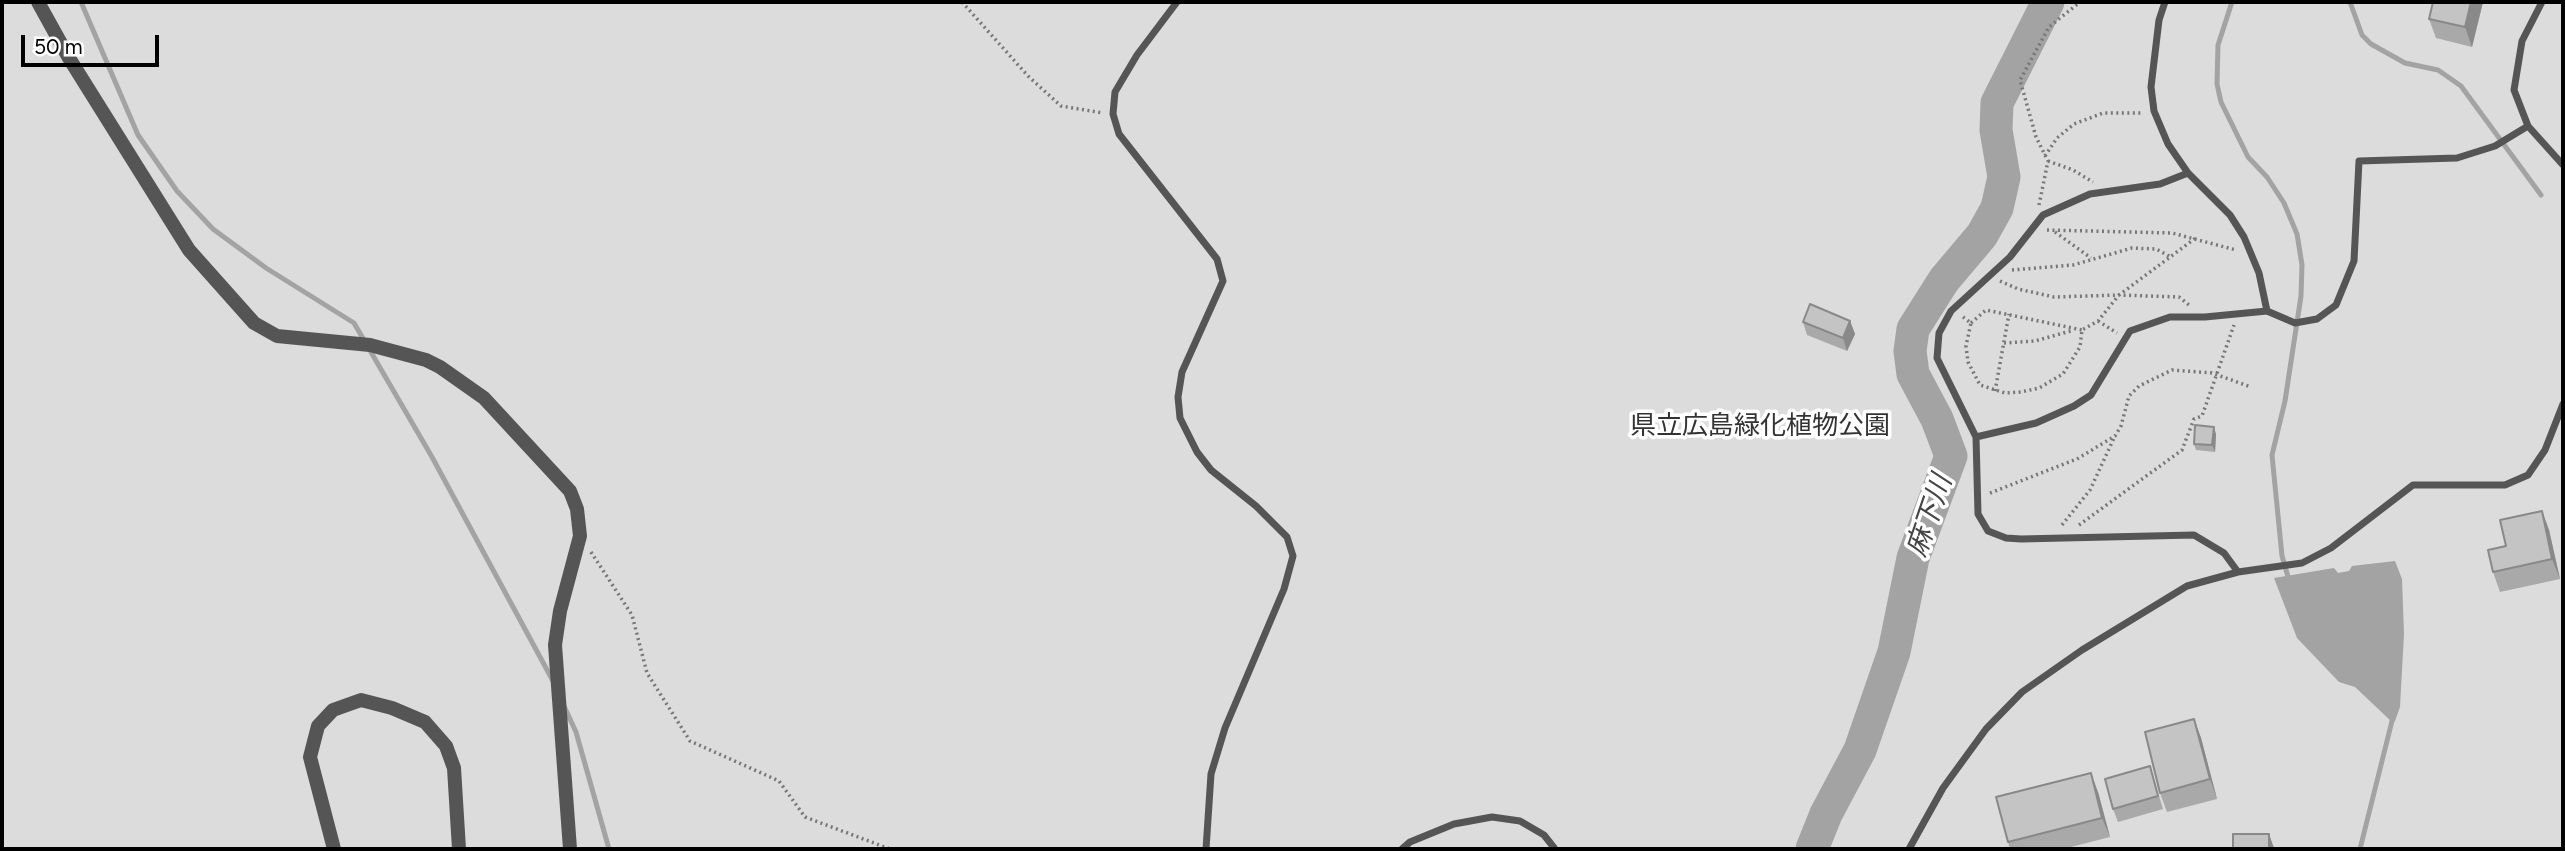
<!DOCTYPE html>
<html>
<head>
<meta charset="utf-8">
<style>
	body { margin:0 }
	#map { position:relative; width:2565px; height:851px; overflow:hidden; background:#fff; font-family:Figtree,sans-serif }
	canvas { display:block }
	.frame { position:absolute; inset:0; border:4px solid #000; pointer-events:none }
	.scale { position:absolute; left:21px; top:35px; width:138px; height:32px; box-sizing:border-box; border:4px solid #000; border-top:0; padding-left:9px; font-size:21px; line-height:24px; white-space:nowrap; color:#000; -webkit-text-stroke:5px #fff; paint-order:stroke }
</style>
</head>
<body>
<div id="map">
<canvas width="2565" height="851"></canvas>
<div class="frame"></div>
<div class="scale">50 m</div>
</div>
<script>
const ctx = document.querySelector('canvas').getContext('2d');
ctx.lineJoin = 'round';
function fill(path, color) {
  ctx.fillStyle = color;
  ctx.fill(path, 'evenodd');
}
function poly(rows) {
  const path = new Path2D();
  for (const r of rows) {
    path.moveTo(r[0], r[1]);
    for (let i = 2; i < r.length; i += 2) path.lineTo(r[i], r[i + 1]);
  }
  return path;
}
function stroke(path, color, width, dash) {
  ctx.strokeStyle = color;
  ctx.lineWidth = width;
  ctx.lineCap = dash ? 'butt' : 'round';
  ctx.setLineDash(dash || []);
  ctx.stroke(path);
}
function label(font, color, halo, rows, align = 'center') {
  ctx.font = font + ' Figtree,"Noto Sans JP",sans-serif';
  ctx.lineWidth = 7;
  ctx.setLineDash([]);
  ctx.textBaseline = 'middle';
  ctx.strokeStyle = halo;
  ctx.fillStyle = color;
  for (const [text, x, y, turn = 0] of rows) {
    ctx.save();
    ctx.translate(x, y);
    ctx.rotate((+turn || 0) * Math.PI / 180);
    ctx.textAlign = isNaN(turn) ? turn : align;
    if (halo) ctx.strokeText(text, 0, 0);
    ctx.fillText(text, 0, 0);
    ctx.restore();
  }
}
const green = poly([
	[2,2,2563,2,2563,849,2,849]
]);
const water = poly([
	[2395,561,2402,579,2404,634,2400,707,2395,721,2392,722,2355,687,2339,682,2297,638,2274,578,2334,568,2338,573,2349,571,2352,566]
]);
const stream = poly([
	[81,2,138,135,177,191,213,229,266,268,354,323,432,457,553,681],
	[2232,2,2218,45,2217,84,2221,102,2248,157,2267,177,2284,203,2297,234,2302,265,2301,296,2285,401,2272,455,2282,556,2289,580],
	[2350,2,2362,35,2371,44,2405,63,2438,70,2461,86,2541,195],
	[564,706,576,732,609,849],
	[2360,849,2393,717]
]);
const river = poly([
	[1812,849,1826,814,1860,750,1894,652,1913,558,1951,456,1937,419,1913,374,1910,351,1913,329,1944,280,1982,235,1997,208,2004,177,1996,130,1997,103,2048,2]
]);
const path = poly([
	[962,2,1028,76,1061,106,1103,113],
	[2045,156,2057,138,2074,124,2103,113,2141,113],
	[2048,161,2073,170,2093,182],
	[2039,205,2048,161,2036,137,2020,80,2049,27,2080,2],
	[2047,230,2172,233,2236,250],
	[2055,232,2091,258],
	[2012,270,2073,265,2132,248,2156,249,2171,257],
	[2000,281,2018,289,2054,297,2119,295,2197,237],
	[1963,317,1971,323,1966,346,1968,362,1980,385,2005,393,2021,392,2039,388,2063,374,2080,347,2082,330,2098,321,2119,295,2179,297,2189,305],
	[2098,321,2117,333],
	[1971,323,1986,310,2082,330],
	[2004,343,2035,341,2074,330],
	[1995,391,2009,314],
	[1990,493,2077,459,2115,436,2121,426,2129,396,2139,386,2172,370,2212,373,2251,387],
	[2062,525,2090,490,2115,436],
	[2079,525,2182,450,2194,419,2202,416,2234,325],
	[591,552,632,615,647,673,690,741,779,781,805,817,890,849]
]);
const service = poly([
	[1177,2,1137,55,1115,92,1113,114,1119,134,1217,259,1223,281,1182,372,1178,397,1180,418,1197,452,1211,470,1256,506,1287,537,1293,556,1284,589,1225,728,1211,774,1206,849],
	[2165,2,2159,20,2151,87,2154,111,2168,144,2188,173,2230,215,2244,237,2259,273,2267,311],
	[2542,2,2522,41,2514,90,2528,126,2563,165],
	[2188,173,2160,184,2090,194,2043,215,2010,257,1951,311,1939,333,1937,358,1976,437,1978,514,1988,531,2006,538,2021,539,2194,535,2224,553,2238,572],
	[1976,437,2036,423,2074,406,2091,395,2130,331,2170,317,2205,317,2267,311,2295,323,2317,319,2336,305,2354,261,2359,161,2457,158,2495,146,2528,126],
	[1402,849,1410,842,1454,824,1492,817,1520,821,1544,835,1555,849],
	[1909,849,1943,788,1986,729,2022,692,2082,650,2187,586,2238,572,2302,563,2331,548,2413,485,2505,485,2528,475,2545,450,2563,404]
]);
const minor = poly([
	[38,2,69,58,189,250,254,323,277,336,370,345,426,360,440,367,484,398,570,491,577,509,580,536,560,611,555,645,570,849],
	[334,849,310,757,318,726,333,710,361,700,392,708,425,722,446,746,454,768,459,849]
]);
const wall = poly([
	[2432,2,2483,2,2472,47,2436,38,2429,19,2433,2],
	[1850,321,1855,334,1847,351,1807,335,1803,322],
	[2216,434,2215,452,2196,450,2194,444],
	[2542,511,2549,530,2560,579,2500,592,2493,572,2506,546],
	[2194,719,2201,738,2217,799,2167,812,2160,793],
	[2150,766,2163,809,2118,822,2113,809],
	[2098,792,2110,837,2063,849,2010,849,2008,842]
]);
const shadedWall = poly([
	[2471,2,2483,2,2472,47,2465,27],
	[1850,321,1855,334,1847,351,1843,338],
	[2214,427,2216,434,2215,452,2212,445],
	[2542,511,2549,530,2560,579,2552,559],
	[2194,719,2201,738,2217,799,2210,779],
	[2091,773,2098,792,2110,837,2102,818],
	[2269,834,2274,848,2274,849,2269,849]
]);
const building = poly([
	[2433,2,2471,2,2465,27,2429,19,2433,2],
	[1810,304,1850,321,1843,338,1803,322,1810,304],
	[2195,425,2214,427,2212,445,2194,444,2195,425],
	[2542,511,2552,559,2493,572,2488,550,2506,546,2500,520,2542,511],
	[2194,719,2210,779,2160,793,2145,732,2194,719],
	[2150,766,2158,796,2113,809,2105,779,2150,766],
	[2091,773,2102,818,2008,842,1996,797,2091,773],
	[2233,834,2269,834,2269,849,2233,849,2233,834]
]);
const parkNames = [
	["県立広島緑化植物公園",1760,426]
];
const waterNames = [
	["麻下川",1930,516,-71]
];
fill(green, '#dcdcdc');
fill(water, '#a3a3a3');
stroke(stream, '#a3a3a3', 5);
stroke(river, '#a3a3a3', 33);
stroke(path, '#777', 3.5, [2, 3.5]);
stroke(service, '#555', 7);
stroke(minor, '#555', 14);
fill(wall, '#a9a9a9');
fill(shadedWall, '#898989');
fill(building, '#c4c4c4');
stroke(building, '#898989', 2);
label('26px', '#333', '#fff', parkNames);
label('italic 28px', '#444', '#fff', waterNames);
</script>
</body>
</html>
